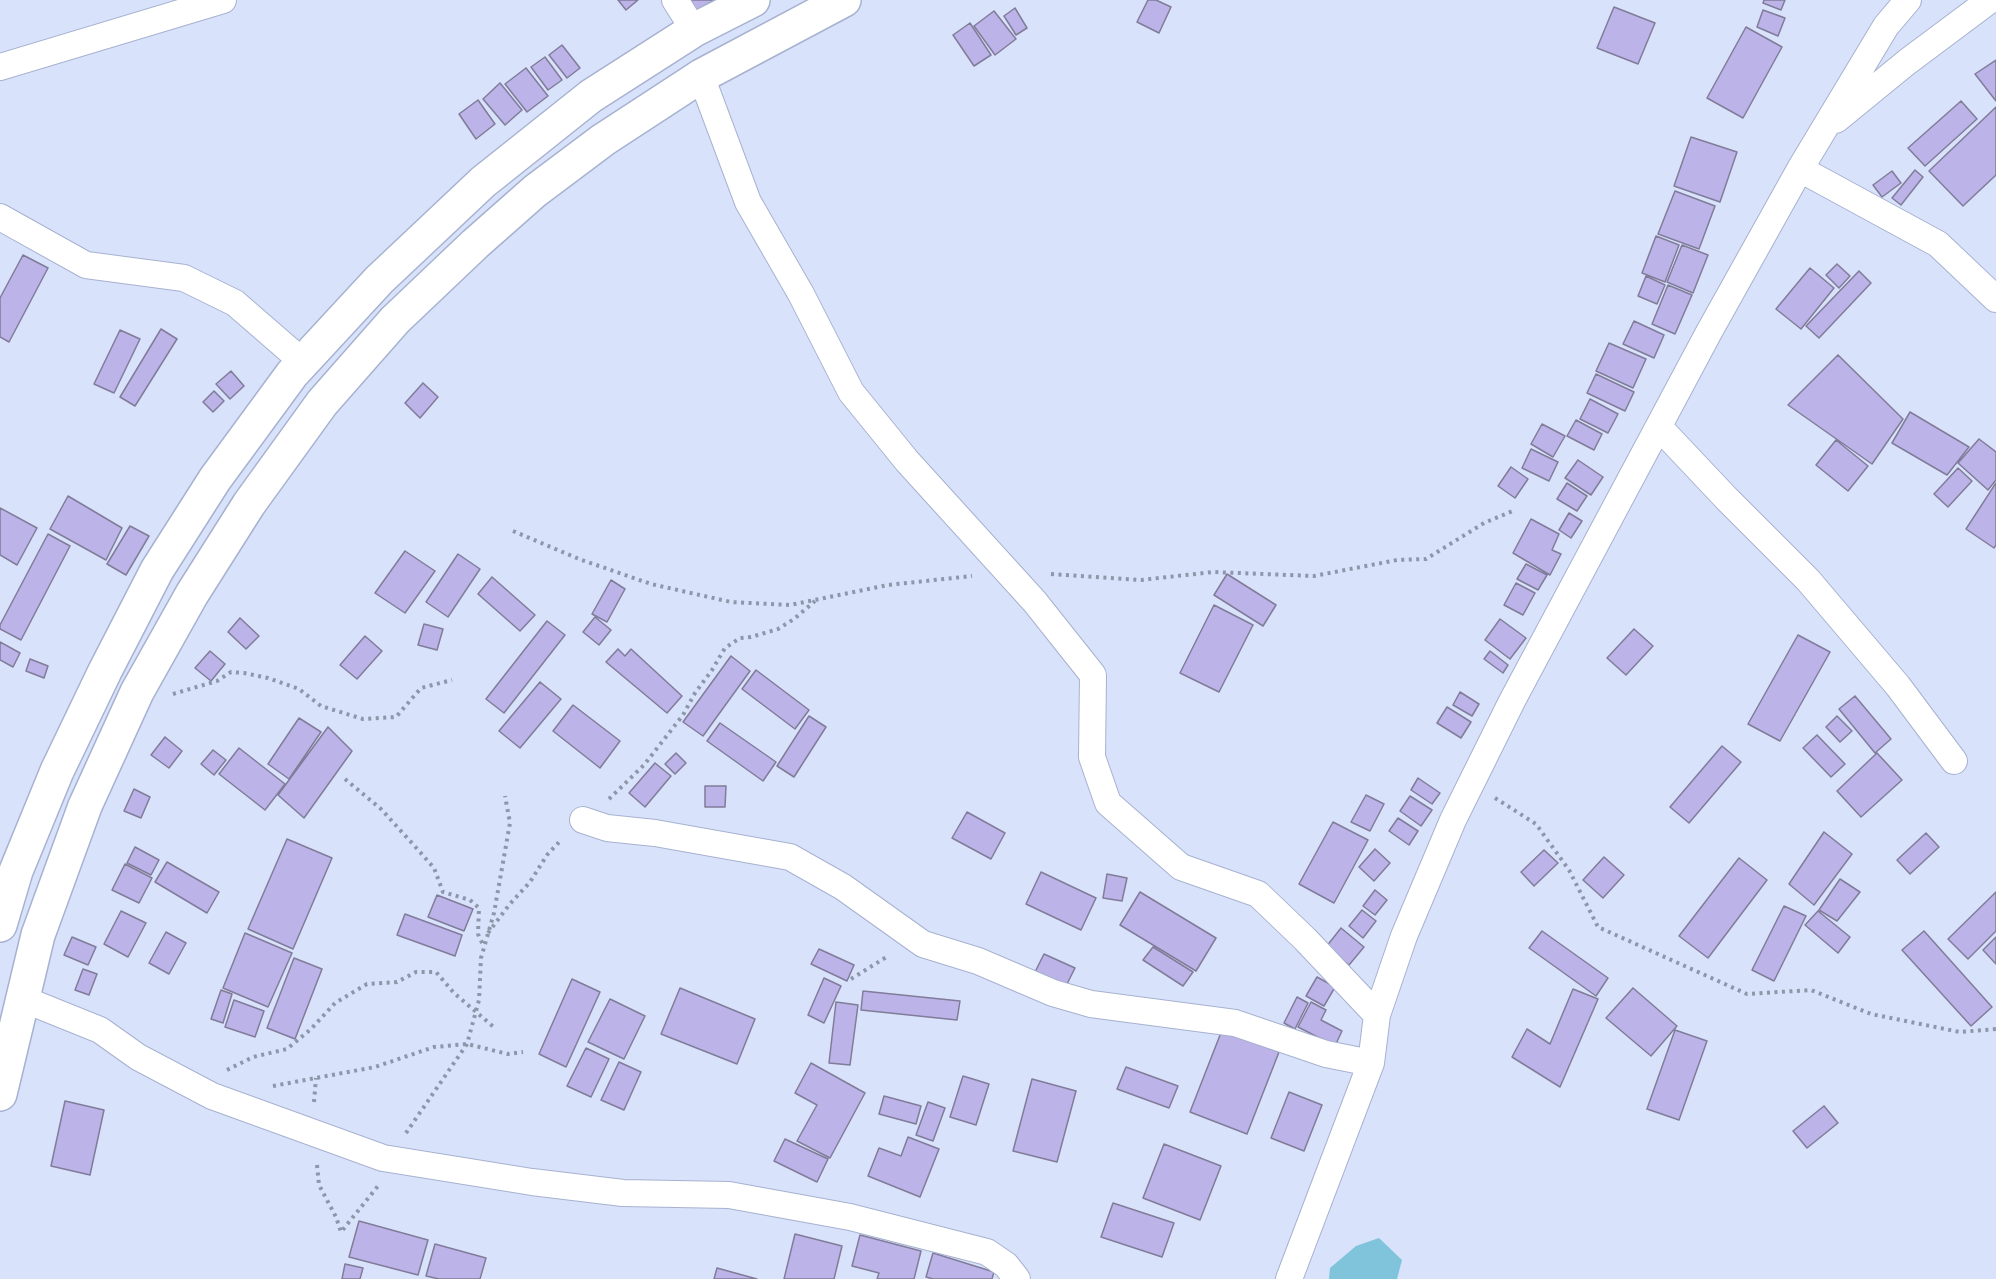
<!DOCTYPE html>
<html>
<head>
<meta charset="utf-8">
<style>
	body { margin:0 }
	canvas { display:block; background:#d8e2fb }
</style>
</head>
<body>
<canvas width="1996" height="1279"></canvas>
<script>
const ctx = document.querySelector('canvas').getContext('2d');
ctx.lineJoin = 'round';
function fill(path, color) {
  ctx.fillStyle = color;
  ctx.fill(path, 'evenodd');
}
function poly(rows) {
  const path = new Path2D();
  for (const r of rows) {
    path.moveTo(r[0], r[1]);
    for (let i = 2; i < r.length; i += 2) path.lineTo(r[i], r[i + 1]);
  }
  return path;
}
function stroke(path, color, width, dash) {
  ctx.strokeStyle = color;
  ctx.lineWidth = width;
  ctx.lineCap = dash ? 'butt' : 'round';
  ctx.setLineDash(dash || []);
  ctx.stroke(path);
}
const water = poly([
	[1379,1238,1402,1260,1397,1279,1329,1279,1330,1268,1356,1246]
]);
const building = poly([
	[618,0,638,0,626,10,618,0],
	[688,0,713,0,713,1,694,12,688,0],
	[1148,0,1156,0,1171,7,1159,33,1137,22,1148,0],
	[1764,0,1785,0,1781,10,1763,3,1764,0],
	[1614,7,1655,23,1638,64,1597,48,1614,7],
	[1015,8,1027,28,1016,35,1004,16,1015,8],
	[1763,10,1785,18,1778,36,1757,27,1763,10],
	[994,11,1016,39,995,55,974,26,994,11],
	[970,23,991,55,974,66,953,35,970,23],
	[1746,27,1782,47,1743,118,1707,98,1746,27],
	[562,45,580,68,567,78,549,55,562,45],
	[545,57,562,80,548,90,531,67,545,57],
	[1996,60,1996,101,1975,74,1996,60],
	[526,68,548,96,527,112,505,84,526,68],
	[500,83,522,110,505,125,483,99,500,83],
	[478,100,495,124,476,139,459,114,478,100],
	[1961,101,1977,119,1925,166,1908,148,1961,101],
	[1996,107,1996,175,1963,206,1929,171,1996,107],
	[1691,137,1737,152,1720,202,1674,186,1691,137],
	[1915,170,1923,177,1901,205,1892,198,1915,170],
	[1892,171,1901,183,1882,197,1873,185,1892,171],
	[1675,191,1715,206,1699,249,1658,234,1675,191],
	[1656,236,1679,245,1665,282,1642,273,1656,236],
	[1682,245,1708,255,1693,293,1667,282,1682,245],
	[23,255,48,268,9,342,0,337,0,298,23,255],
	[1837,264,1850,276,1839,288,1826,275,1837,264],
	[1810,268,1834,288,1801,329,1776,309,1810,268],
	[1859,271,1871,283,1819,338,1806,326,1859,271],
	[1646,276,1665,285,1657,304,1638,296,1646,276],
	[1668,285,1692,295,1675,334,1652,324,1668,285],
	[1634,321,1664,335,1654,358,1623,344,1634,321],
	[161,329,177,339,135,406,120,397,161,329],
	[120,330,140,339,114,393,94,384,120,330],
	[1609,343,1646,359,1633,388,1596,371,1609,343],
	[1838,355,1903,419,1872,464,1788,405,1838,355],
	[231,371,244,386,230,399,216,384,231,371],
	[1596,374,1634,392,1625,411,1587,393,1596,374],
	[423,383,438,397,420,418,405,403,423,383],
	[214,391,224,401,213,412,203,402,214,391],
	[1590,399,1618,414,1608,433,1580,419,1590,399],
	[1910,412,1969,447,1947,475,1892,443,1910,412],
	[1576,420,1602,434,1594,450,1567,436,1576,420],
	[1542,424,1565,436,1553,457,1531,444,1542,424],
	[1979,439,1996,452,1996,480,1988,490,1958,463,1979,439],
	[1836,440,1868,466,1848,491,1816,465,1836,440],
	[1531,449,1558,462,1549,481,1522,468,1531,449],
	[1578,460,1603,477,1591,495,1565,478,1578,460],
	[1511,467,1528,479,1515,498,1498,486,1511,467],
	[1958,468,1972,481,1948,507,1934,494,1958,468],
	[1567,483,1587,496,1577,511,1557,499,1567,483],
	[1996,483,1996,545,1994,548,1966,529,1996,483],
	[68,496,122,528,106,560,50,529,68,496],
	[0,508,37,528,17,565,0,555,0,508],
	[1569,513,1582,521,1571,538,1559,530,1569,513],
	[1531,519,1559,534,1552,550,1561,554,1550,575,1513,553,1531,519],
	[130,526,149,536,126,575,107,564,130,526],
	[48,534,70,546,21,640,0,629,0,625,48,534],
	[405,551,435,571,405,613,375,593,405,551],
	[458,554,480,569,448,617,426,602,458,554],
	[1526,564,1547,575,1538,590,1517,579,1526,564],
	[1227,574,1276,605,1263,626,1214,595,1227,574],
	[492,577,535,615,520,631,478,594,492,577],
	[611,580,625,589,607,622,592,614,611,580],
	[1516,583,1535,593,1523,615,1504,605,1516,583],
	[1214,605,1253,625,1219,692,1180,673,1214,605],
	[595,617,611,630,599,645,583,632,595,617],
	[240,618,259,636,246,649,228,632,240,618],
	[1500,619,1526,638,1510,659,1485,640,1500,619],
	[547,621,565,635,504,713,486,699,547,621],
	[424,624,443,629,437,650,418,645,424,624],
	[1634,629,1653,646,1626,675,1607,658,1634,629],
	[1798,635,1830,652,1780,741,1748,724,1798,635],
	[365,636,382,651,357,679,340,665,365,636],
	[0,642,20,653,13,667,0,660,0,642],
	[618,649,625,656,631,649,682,696,667,713,606,662,618,649],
	[210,651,225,664,211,681,195,668,210,651],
	[1490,651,1508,665,1503,673,1484,659,1490,651],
	[731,656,750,671,703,736,683,722,731,656],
	[30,659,48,666,44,678,26,671,30,659],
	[756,670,809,710,795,729,742,689,756,670],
	[540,682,561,699,520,748,499,731,540,682],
	[1460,692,1479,704,1472,716,1453,705,1460,692],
	[1855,696,1891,739,1875,753,1839,709,1855,696],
	[573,705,620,741,600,768,553,731,573,705],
	[1447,707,1471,722,1461,738,1437,723,1447,707],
	[809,716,826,727,794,777,777,766,809,716],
	[1837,716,1852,731,1840,742,1826,727,1837,716],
	[299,718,321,732,289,779,268,764,299,718],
	[720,723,776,762,763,781,707,741,720,723],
	[328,727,352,751,304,818,278,795,328,727],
	[1817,735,1845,764,1831,777,1803,748,1817,735],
	[165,737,182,751,169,768,151,755,165,737],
	[1722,746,1741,762,1689,823,1670,807,1722,746],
	[239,748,285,784,265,810,219,774,239,748],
	[213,750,226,760,214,775,201,764,213,750],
	[676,753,686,763,675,774,665,764,676,753],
	[1877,753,1902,780,1861,817,1837,791,1877,753],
	[655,763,671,776,645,807,629,793,655,763],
	[1418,778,1440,793,1432,804,1411,790,1418,778],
	[705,786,726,786,725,807,705,807,705,786],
	[134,789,150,797,141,818,124,811,134,789],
	[1366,795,1384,804,1370,831,1351,822,1366,795],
	[1410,796,1432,810,1421,826,1400,811,1410,796],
	[967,812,1005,833,991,859,952,838,967,812],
	[1398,818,1418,831,1409,845,1389,831,1398,818],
	[1333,822,1368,840,1334,903,1299,884,1333,822],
	[1824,832,1852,854,1814,905,1789,884,1824,832],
	[1926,833,1939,847,1910,874,1897,860,1926,833],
	[287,839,332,858,293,949,248,929,287,839],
	[135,847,159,860,151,875,127,863,135,847],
	[1375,849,1390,863,1374,881,1359,867,1375,849],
	[1544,850,1558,863,1534,886,1521,872,1544,850],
	[1604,857,1624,875,1603,898,1583,880,1604,857],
	[1739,858,1767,880,1708,958,1679,936,1739,858],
	[167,862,219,892,207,913,155,882,167,862],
	[125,864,152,878,139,903,112,890,125,864],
	[1041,872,1096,898,1081,930,1026,904,1041,872],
	[1107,874,1127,878,1122,901,1103,898,1107,874],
	[1840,879,1860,892,1837,921,1819,910,1840,879],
	[1375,890,1387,900,1375,915,1363,906,1375,890],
	[1140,892,1216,938,1196,971,1120,925,1140,892],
	[1996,892,1996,931,1968,959,1948,939,1996,892],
	[437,895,473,909,464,931,428,917,437,895],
	[1784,906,1806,916,1774,981,1752,970,1784,906],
	[1362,910,1376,921,1363,938,1349,926,1362,910],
	[121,911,146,923,128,957,104,944,121,911],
	[1818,911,1850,937,1838,953,1805,925,1818,911],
	[405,914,462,935,455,956,397,935,405,914],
	[1341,928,1364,947,1349,965,1326,947,1341,928],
	[1542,931,1608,978,1596,996,1529,948,1542,931],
	[1924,931,1992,1007,1971,1026,1902,950,1924,931],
	[166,932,186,943,169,974,149,963,166,932],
	[245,933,292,953,268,1007,223,988,245,933],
	[72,937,96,947,88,965,64,955,72,937],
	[1996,937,1996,964,1983,950,1996,937],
	[1153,947,1193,972,1183,986,1143,960,1153,947],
	[819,949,854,965,847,981,811,964,819,949],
	[1044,954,1075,968,1066,986,1035,972,1044,954],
	[294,958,322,969,295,1039,267,1028,294,958],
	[83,969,97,974,89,995,75,990,83,969],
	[1317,977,1335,987,1324,1006,1306,996,1317,977],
	[824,978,841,986,824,1023,808,1015,824,978],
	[572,979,600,992,566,1067,539,1054,572,979],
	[680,988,755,1019,737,1064,661,1034,680,988],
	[1633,988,1677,1026,1651,1056,1606,1018,1633,988],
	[1573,989,1598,999,1560,1087,1512,1057,1527,1029,1550,1044,1573,989],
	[221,990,232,994,223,1023,211,1019,221,990],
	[863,991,960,1001,957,1020,861,1010,863,991],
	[1297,997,1308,1003,1295,1029,1284,1023,1297,997],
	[610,999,645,1016,624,1059,588,1042,610,999],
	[234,1000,264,1011,255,1037,225,1027,234,1000],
	[836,1002,858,1005,850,1065,829,1063,836,1002],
	[1311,1002,1326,1010,1321,1020,1342,1031,1335,1046,1298,1027,1311,1002],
	[1222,1030,1279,1052,1247,1134,1190,1112,1222,1030],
	[1675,1030,1707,1041,1679,1120,1647,1109,1675,1030],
	[586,1048,609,1059,591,1097,567,1086,586,1048],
	[619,1062,641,1072,624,1110,601,1100,619,1062],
	[811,1063,865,1093,830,1158,797,1141,817,1105,795,1093,811,1063],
	[1126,1067,1178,1086,1169,1108,1117,1089,1126,1067],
	[963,1076,989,1084,976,1125,950,1117,963,1076],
	[1032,1079,1076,1091,1057,1162,1013,1151,1032,1079],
	[1289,1092,1322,1105,1304,1151,1271,1138,1289,1092],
	[884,1096,921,1106,916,1124,879,1114,884,1096],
	[65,1101,104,1110,90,1175,51,1166,65,1101],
	[928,1102,945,1108,933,1141,916,1135,928,1102],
	[1824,1106,1838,1123,1807,1148,1793,1131,1824,1106],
	[908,1137,939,1149,920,1197,868,1176,879,1148,901,1156,908,1137],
	[785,1139,828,1159,817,1182,774,1161,785,1139],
	[1164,1144,1221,1166,1200,1220,1143,1198,1164,1144],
	[1113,1203,1174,1223,1162,1257,1101,1237,1113,1203],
	[359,1221,428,1240,418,1275,349,1257,359,1221],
	[795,1234,842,1246,834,1279,784,1279,795,1234],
	[860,1235,921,1251,914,1279,877,1279,879,1273,852,1266,860,1235],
	[435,1244,486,1258,480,1279,439,1279,426,1276,435,1244],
	[933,1253,994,1272,992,1279,933,1279,926,1277,933,1253],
	[345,1264,363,1268,360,1279,342,1279,345,1264],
	[717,1268,757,1279,714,1279,717,1268]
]);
const path = poly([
	[513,531,579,559,651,584,731,602,790,605,888,585,972,576],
	[1051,574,1141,580,1213,572,1314,576,1397,560,1426,559,1484,523,1515,510],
	[173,694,217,681,231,672,244,673,268,678,299,689,321,706,363,719,396,717,421,688,452,680],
	[345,779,381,809,420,852,434,868,443,892,470,900,479,908,478,934,484,947],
	[1495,798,1536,824,1569,870,1598,927,1747,994,1811,990,1871,1014,1960,1032,1996,1029],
	[609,799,644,765,683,715,695,693,712,670,725,648,740,638,751,637,778,629,794,619,815,601],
	[488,933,509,905,530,882,547,855,562,839],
	[851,979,888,956],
	[227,1070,253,1057,287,1049,311,1029,335,1003,367,984,397,982,416,972,436,972,454,993,496,1029],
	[273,1086,375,1067,434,1047,467,1044,508,1054,523,1052],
	[314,1102,316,1078],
	[406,1133,467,1044,479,1000,481,958,494,913,510,823,505,796],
	[317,1165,319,1185,336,1217,341,1232,378,1186]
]);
const street = poly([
	[675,0,694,30],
	[0,67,223,0],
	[701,76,748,202,801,294,851,392,907,461,1035,602,1093,675,1092,757,1108,803,1181,867,1258,894,1305,939,1377,1015],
	[1836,120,1907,62,1990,0],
	[1800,169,1938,244,1996,299],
	[0,217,86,265,184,278,235,303,303,362],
	[1659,427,1727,499,1808,580,1898,686,1954,761],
	[583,820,607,828,655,833,790,857,843,887,923,944,978,961,1053,993,1091,1004,1235,1023,1326,1054,1371,1063],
	[23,999,100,1030,138,1057,212,1096,383,1158,532,1182,623,1193,729,1195,850,1217,987,1252,1006,1265,1017,1279],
	[1289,1279,1371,1063,1377,1015,1404,936,1453,820,1512,701,1709,332,1800,169,1886,26,1908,0]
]);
const primary = poly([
	[0,925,16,871,57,771,105,671,157,570,215,479,292,374,379,280,483,182,591,96,694,30,753,0],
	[0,1094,38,935,85,806,137,692,192,594,249,504,322,403,395,320,475,244,535,191,603,140,701,76,844,0]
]);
fill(water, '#7fc4db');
fill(building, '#bcb3e9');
stroke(building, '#807c99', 1.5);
stroke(street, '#a7b2d0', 28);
stroke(primary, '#a7b2d0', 36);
stroke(path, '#8e96aa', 4, [3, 4.5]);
stroke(street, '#fff', 26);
stroke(primary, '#fff', 33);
</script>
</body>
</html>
